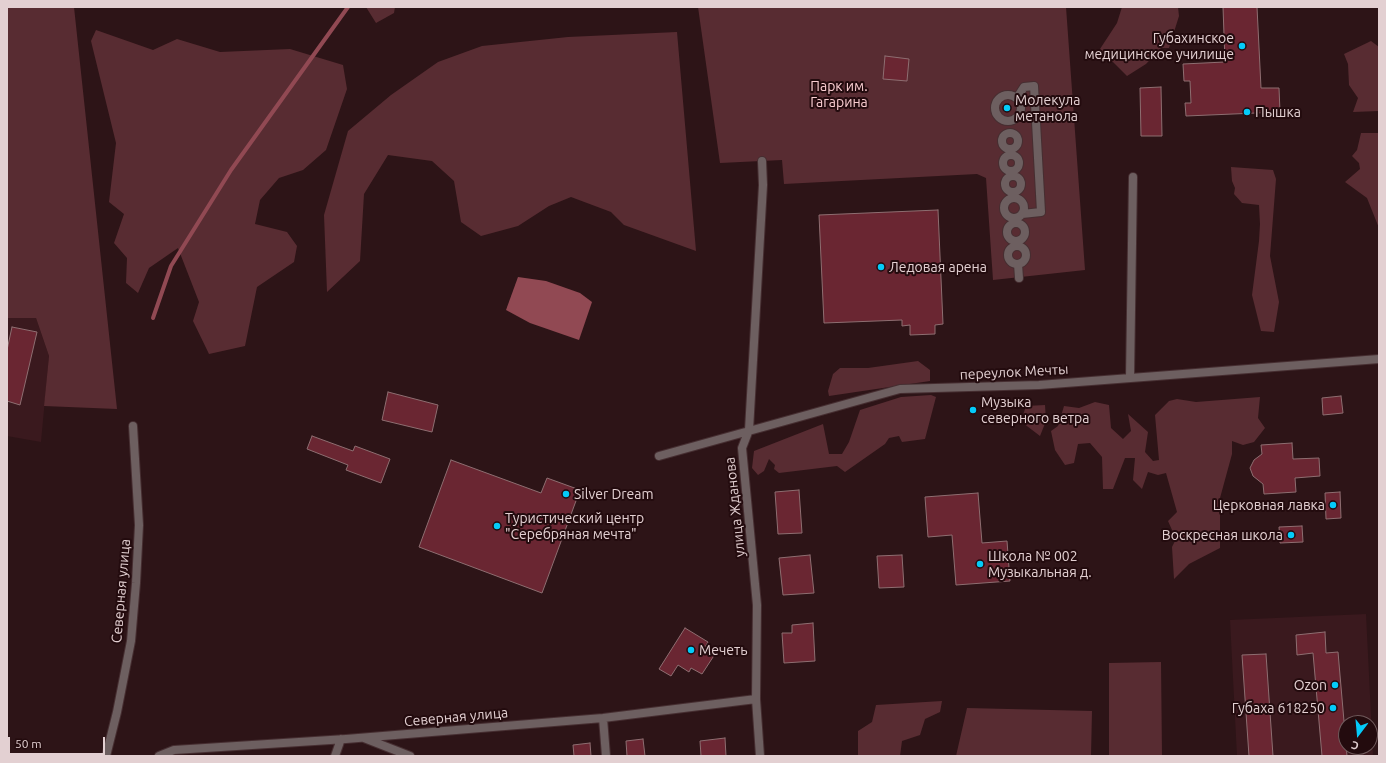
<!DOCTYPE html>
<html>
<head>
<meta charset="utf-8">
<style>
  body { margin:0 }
  #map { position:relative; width:1386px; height:763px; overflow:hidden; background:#2d1417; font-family:Ubuntu,sans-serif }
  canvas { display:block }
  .frame { position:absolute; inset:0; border:8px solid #e3d0d2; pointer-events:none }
  .north { position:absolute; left:1338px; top:715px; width:40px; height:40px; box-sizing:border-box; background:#230b0e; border:1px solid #705a5c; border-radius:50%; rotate:196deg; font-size:11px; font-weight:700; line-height:16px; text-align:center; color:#e3d0d2 }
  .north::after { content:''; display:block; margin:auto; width:14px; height:18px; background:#04cbf9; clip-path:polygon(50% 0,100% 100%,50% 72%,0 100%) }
  .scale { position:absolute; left:8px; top:737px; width:97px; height:18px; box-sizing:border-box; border:2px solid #e3d0d2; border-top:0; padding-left:5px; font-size:12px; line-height:14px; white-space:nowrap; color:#e3d0d2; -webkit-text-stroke:3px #230b0e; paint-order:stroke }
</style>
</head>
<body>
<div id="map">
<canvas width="1386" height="763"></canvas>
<div class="frame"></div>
<div class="north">С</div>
<div class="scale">50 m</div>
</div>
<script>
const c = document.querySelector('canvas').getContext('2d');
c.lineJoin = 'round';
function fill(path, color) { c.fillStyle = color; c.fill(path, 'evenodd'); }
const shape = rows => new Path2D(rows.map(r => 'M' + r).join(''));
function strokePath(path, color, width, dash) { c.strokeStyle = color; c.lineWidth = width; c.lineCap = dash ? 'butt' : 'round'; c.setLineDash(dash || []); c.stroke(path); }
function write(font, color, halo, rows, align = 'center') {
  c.font = font + ' Ubuntu,sans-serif'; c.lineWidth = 4; c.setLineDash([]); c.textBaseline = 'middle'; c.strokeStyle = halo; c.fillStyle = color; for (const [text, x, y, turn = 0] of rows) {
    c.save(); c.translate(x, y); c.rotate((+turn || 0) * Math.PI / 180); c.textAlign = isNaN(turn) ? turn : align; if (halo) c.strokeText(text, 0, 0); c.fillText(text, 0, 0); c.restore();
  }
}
const built = shape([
  [7,318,36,318,49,356,41,442,7,436],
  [1366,614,1373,756,1237,756,1230,620],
  [1346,723,1370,723,1370,747,1346,747]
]);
const green = shape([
  [7,7,74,7,117,409,44,406,49,356,36,318,7,318],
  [366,7,395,7,394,13,376,23],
  [698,7,1066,7,1085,270,993,280,986,178,977,174,784,184,782,160,720,163],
  [1122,7,1178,7,1179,16,1169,48,1161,48,1146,64,1127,76,1100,49,1117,23],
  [96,30,153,50,177,39,220,52,290,49,343,65,347,89,326,150,303,170,279,178,260,200,255,224,287,232,297,246,294,262,257,287,245,346,209,354,193,321,199,302,178,248,149,268,138,293,126,283,127,258,114,243,124,214,109,202,116,143,91,41],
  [677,32,696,251,624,225,611,212,571,197,549,206,518,226,481,236,461,222,454,181,432,161,388,155,364,194,360,261,327,292,324,215,348,131,391,95,438,62,482,46,568,37],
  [1371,41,1379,47,1379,111,1353,112,1358,98,1349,85,1348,64,1344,54],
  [1361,133,1379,133,1379,228,1367,198,1345,182,1360,169,1359,163,1352,156,1357,150],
  [1231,167,1273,170,1276,179,1270,256,1279,302,1274,332,1261,331,1252,295,1259,241,1260,224,1259,205,1242,203,1234,194,1235,188,1232,181],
  [918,361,930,370,930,381,829,396,828,391,833,374,840,368,868,368],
  [931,395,936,397,925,439,902,442,899,436,889,438,885,444,845,472,837,466,779,473,774,469,775,465,769,459,764,471,758,475,752,468,754,451,823,424,829,454,842,454,849,442,860,410,901,397],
  [1260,397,1258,418,1265,428,1254,442,1243,445,1232,441,1232,454,1220,498,1220,548,1189,564,1174,579,1172,547,1176,539,1168,521,1177,512,1166,473,1158,475,1148,472,1142,489,1133,480,1135,458,1125,458,1113,489,1103,489,1102,457,1090,443,1078,444,1074,463,1065,465,1055,450,1051,431,1058,426,1064,406,1079,408,1095,402,1109,405,1111,428,1123,439,1131,431,1128,414,1148,432,1145,452,1153,461,1159,460,1155,415,1169,401,1177,399,1196,402],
  [1045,405,1046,421,1040,436,1023,423,1022,418,1026,406],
  [1161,662,1162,756,1109,756,1109,663],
  [942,701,940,712,925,719,920,735,902,741,900,756,858,756,858,731,872,722,876,705],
  [967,708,1092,711,1091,756,956,756]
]);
const water = shape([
  [518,277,546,281,580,293,592,302,579,340,530,323,506,310]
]);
const stream = shape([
  [153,318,171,266,231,170,348,7]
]);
const building = shape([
  [1223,7,1257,7,1261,88,1279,88,1280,112,1186,116,1185,103,1191,103,1190,81,1184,81,1183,64,1225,62,1223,7],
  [885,56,909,59,907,81,883,79,885,56],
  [1161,87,1162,136,1141,136,1140,88,1161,87],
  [938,210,943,324,935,325,935,334,910,335,910,325,902,326,902,320,824,323,819,215,938,210],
  [12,327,37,332,20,405,7,401,7,350,12,327],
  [388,392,438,405,432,432,382,420,388,392],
  [1341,396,1343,413,1323,415,1322,398,1341,396],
  [312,436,353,451,355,446,390,459,381,483,346,470,348,465,307,449,312,436],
  [1292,443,1293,459,1319,458,1320,476,1295,478,1296,492,1264,494,1263,484,1253,476,1250,468,1254,460,1262,454,1261,445,1292,443],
  [451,460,541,493,547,478,580,490,542,593,419,547,451,460],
  [799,490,802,533,778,534,775,492,799,490],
  [1340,492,1341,518,1326,519,1325,493,1340,492],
  [978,493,982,543,1007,541,1010,581,956,585,952,535,928,537,925,497,978,493],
  [1302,526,1303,542,1280,543,1279,527,1302,526],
  [810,555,814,593,783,595,779,558,810,555],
  [902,555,904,587,879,588,877,556,902,555],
  [813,623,815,661,784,663,782,633,792,633,792,625,813,623],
  [685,628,708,642,705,647,715,654,702,674,691,668,689,672,678,665,671,676,659,669,685,628],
  [1325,632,1326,653,1338,652,1347,756,1322,756,1313,653,1297,655,1296,635,1325,632],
  [1266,654,1273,756,1249,756,1242,655,1266,654],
  [725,738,726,756,701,756,700,741,725,738],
  [643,739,645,756,627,756,626,741,643,739],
  [590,743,591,756,574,756,573,745,590,743]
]);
const street = shape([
  '995 108a13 13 0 1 1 26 0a13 13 0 1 1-26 0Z',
  [1017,98,1024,87,1034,86,1041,212,1022,214],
  '1002 141a8 8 0 1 1 16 0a8 8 0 1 1-16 0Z',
  '1003 163a8 8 0 1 1 16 0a8 8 0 1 1-16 0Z',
  '1005 184a8 8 0 1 1 16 0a8 8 0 1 1-16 0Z',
  '1004 208a10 10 0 1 1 20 0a10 10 0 1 1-20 0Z',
  '1007 232a9 9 0 1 1 18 0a9 9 0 1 1-18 0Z',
  '1008 255a9 9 0 1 1 18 0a9 9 0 1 1-18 0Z',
  [1018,264,1019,278],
  [1130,378,1133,177],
  [659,456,900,389,1039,385,1379,359],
  [603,718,606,756],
  [364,738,410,756],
  [106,756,117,712,131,641,136,583,139,525,133,426],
  [159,756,174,750,346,739,603,718,756,699],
  [335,756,341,739],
  [760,756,756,699,757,605,742,448,749,430,763,185,762,161]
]);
const markers = [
  [1242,46,4,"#04cbf9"],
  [1007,108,4,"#04cbf9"],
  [1247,112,4,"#04cbf9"],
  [881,267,4,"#04cbf9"],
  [973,410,4,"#04cbf9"],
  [566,494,4,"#04cbf9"],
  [1333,505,4,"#04cbf9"],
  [497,526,4,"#04cbf9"],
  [1291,535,4,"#04cbf9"],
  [980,564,4,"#04cbf9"],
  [691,650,4,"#04cbf9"],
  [1335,685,4,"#04cbf9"],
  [1333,708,4,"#04cbf9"]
];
const poiNames = [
  ["Губахинское",1234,38,"right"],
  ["медицинское училище",1234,54,"right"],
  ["Молекула",1015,100],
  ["метанола",1015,116],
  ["Пышка",1255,112],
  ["Ледовая арена",889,267],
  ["Музыка",981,402],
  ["северного ветра",981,418],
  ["Silver Dream",574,494],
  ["Церковная лавка",1325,505,"right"],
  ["Туристический центр",505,518],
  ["\"Серебряная мечта\"",505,534],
  ["Воскресная школа",1283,535,"right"],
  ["Школа № 002",988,556],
  ["Музыкальная д.",988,572],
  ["Мечеть",699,650],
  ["Ozon",1327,685,"right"],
  ["Губаха 618250",1325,708,"right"]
];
const parkNames = [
  ["Парк им.",839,86],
  ["Гагарина",839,102]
];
const streetNames = [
  ["переулок Мечты",1014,372,-3],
  ["улица Жданова",735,507,-96],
  ["Северная улица",121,591,-85],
  ["Северная улица",456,717,-5]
];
fill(built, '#3a191e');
fill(green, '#582c32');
fill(water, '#914953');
strokePath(stream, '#914953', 4);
fill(building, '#6a2632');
strokePath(building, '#8e6e71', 1);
strokePath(street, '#462e31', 10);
strokePath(street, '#6d5f60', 8);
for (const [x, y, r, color] of markers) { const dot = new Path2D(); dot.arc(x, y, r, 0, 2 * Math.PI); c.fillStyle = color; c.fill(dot); strokePath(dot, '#230b0e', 1.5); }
write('14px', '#e3d0d2', '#230b0e', poiNames, 'left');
write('14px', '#facdd1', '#230b0e', parkNames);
write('14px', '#e3d0d2', '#230b0e', streetNames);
</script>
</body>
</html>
